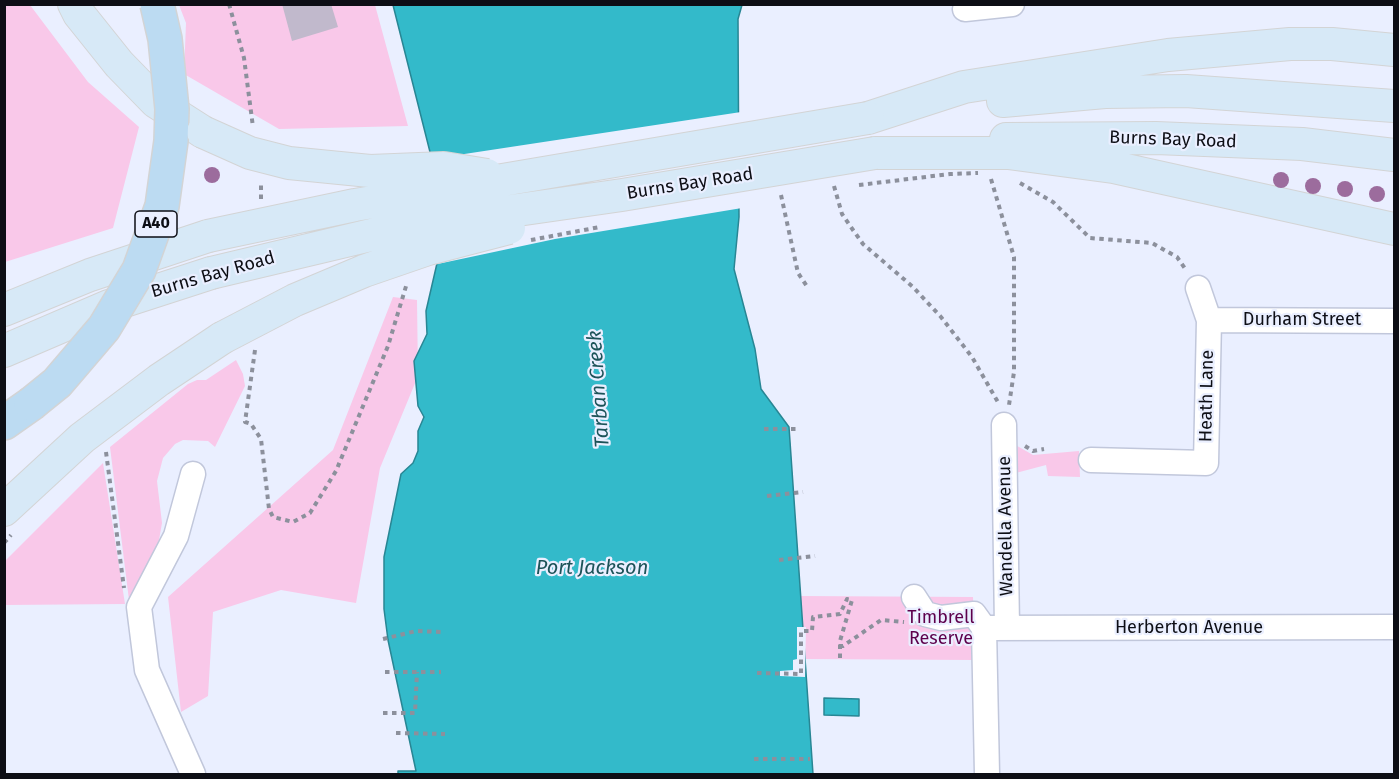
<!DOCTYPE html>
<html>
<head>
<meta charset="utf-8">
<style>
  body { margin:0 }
  #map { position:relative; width:1399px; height:779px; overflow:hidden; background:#eaefff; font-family:"Fira Sans",sans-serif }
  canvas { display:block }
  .frame { position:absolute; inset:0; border:6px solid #0d0e15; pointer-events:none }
</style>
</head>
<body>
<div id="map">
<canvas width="1399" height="779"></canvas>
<div class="frame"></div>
</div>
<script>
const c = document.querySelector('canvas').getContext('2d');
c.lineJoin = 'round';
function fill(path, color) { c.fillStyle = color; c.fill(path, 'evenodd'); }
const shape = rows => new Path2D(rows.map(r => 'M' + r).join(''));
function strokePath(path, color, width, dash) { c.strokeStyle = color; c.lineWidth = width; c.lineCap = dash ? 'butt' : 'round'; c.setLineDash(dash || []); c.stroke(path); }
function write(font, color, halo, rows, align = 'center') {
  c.font = font + ' "Fira Sans",sans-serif'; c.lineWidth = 4.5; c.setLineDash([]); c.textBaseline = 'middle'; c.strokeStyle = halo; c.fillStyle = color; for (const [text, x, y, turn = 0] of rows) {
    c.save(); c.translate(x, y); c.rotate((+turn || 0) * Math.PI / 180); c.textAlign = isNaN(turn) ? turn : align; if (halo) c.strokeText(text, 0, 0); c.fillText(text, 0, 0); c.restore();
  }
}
const green = shape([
  [5,4,30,5,88,82,139,127,113,228,5,262],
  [179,5,375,5,408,126,279,129,184,74,186,23],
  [393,297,417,300,418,376,380,468,356,603,281,590,213,612,208,696,181,712,168,597,333,450],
  [236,360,243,374,245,386,215,447,208,441,183,440,175,444,163,458,157,481,162,523,159,540,149,567,132,599,129,600,110,447,188,384,197,380,206,380],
  [1012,443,1033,455,1079,451,1080,477,1048,476,1046,465,1012,474],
  [103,463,125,604,5,605,5,561],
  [800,596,973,597,975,660,803,659]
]);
const water = shape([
  [393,5,742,5,738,19,739,217,734,269,755,349,761,389,789,427,813,774,398,774,398,771,416,771,388,640,384,609,384,557,401,474,413,463,418,451,418,431,424,417,418,406,414,361,427,334,426,311,438,259,435,192,430,152,393,5],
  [824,698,859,699,859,716,824,715,824,698]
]);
const pier = shape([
  [741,112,742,208,555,239,433,265,438,158],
  [797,627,806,627,805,677,780,676,780,671,793,670,793,660,797,659]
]);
const building = shape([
  [282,4,331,4,338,27,292,41]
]);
const path = shape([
  [229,4,244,58,253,127],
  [991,179,1014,257,1014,372,1009,405],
  [1020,183,1053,202,1090,238,1152,243,1177,257,1186,270],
  [834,186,842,214,853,230,863,244,913,287,941,317,972,357,999,404],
  [781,195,798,273,808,288],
  [261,199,261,182],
  [255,350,245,422,251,424,261,439,269,509,273,517,293,522,310,513,336,471,388,346,407,283],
  [764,429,796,429],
  [1025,446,1033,451,1044,449],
  [106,452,124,588],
  [767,496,803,492],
  [4,543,11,535],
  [779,560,815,556],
  [383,639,416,631,441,632],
  [839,646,843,646,881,620,904,622],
  [385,672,441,672],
  [757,673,801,674,801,631,812,631,813,617,840,614,847,599,852,600,840,641,840,660],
  [383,713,415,713,417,672],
  [396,733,445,734],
  [754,759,810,759]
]);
const minor = shape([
  [965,9,1012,4],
  [1209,320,1394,321],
  [1004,425,1007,628],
  [1091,460,1206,463,1209,320,1198,288],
  [193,474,176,536,139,607,147,670,193,774],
  [914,597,925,614,941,618,974,614,984,628],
  [984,628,1394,627],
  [984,628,987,774]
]);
const major = shape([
  [74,4,79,14,119,64,156,102,203,132],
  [1003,101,1105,92,1186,91,1394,106],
  [868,118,964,87,1168,55,1290,44,1332,44,1394,50],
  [1006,139,1156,138,1302,144,1394,155],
  [875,153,1008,153,1113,167,1394,229],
  [4,310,90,275,208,236],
  [4,351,109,306,211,273],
  [4,510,82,438,159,380,222,338]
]);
const highway = shape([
  [4,423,31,404]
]);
const pathBridge = shape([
  [859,185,950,174,978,173],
  [531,240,600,227]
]);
const majorBridge = shape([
  [203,132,250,153,289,163,370,171,444,168,487,175],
  [208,236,355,205,868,118],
  [211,273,413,225,622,195,875,153],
  [222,338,295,300,364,271,428,249,509,228]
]);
const highwayBridge = shape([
  [31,404,57,383,104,328,139,270,162,206,171,141,172,109,165,39,157,4]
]);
const trees = [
  [212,175],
  [1281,180],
  [1313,186],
  [1345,189],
  [1377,194]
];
const shields = [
  [156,224,42]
];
const shieldNames = [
  ["A40",156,224]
];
const streetNames = [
  ["Burns Bay Road",1173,140,2],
  ["Burns Bay Road",690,184,-9],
  ["Burns Bay Road",213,275,-16],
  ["Durham Street",1302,320],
  ["Heath Lane",1207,396,-89],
  ["Wandella Avenue",1006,526,-91],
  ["Herberton Avenue",1189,628]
];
const parkNames = [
  ["Timbrell",941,618],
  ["Reserve",941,639]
];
const waterNames = [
  ["Tarban Creek",599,389,-94],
  ["Port Jackson",592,568]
];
fill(green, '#f9c8e9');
fill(water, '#33baca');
strokePath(water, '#288694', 1.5);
fill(pier, '#eaefff');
fill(building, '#c1b9cc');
strokePath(minor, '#c1c7db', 27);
strokePath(major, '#d3d4d5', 34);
strokePath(highway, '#d3d4d5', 36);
strokePath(path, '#8c909c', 4, [4.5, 4.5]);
strokePath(minor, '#fff', 24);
strokePath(major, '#d7e9f7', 32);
strokePath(highway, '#bcdbf2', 33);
strokePath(majorBridge, '#d3d4d5', 34, []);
strokePath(highwayBridge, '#d3d4d5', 36, []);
strokePath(pathBridge, '#8c909c', 4, [4.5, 4.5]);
strokePath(majorBridge, '#d7e9f7', 32);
strokePath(highwayBridge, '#bcdbf2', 33);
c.fillStyle = '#9c6c9d';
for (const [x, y] of trees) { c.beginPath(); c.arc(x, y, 8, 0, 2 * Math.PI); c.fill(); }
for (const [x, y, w] of shields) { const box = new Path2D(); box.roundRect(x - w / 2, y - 13, w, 26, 4.5); c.fillStyle = '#eaefff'; c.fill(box); strokePath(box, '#0d0e15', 1.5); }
write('bold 16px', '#0d0e15', null, shieldNames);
write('18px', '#0d0e15', '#eaefff', streetNames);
write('18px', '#5d004c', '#eaefff', parkNames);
write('italic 20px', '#1c5359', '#eaefff', waterNames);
</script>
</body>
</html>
